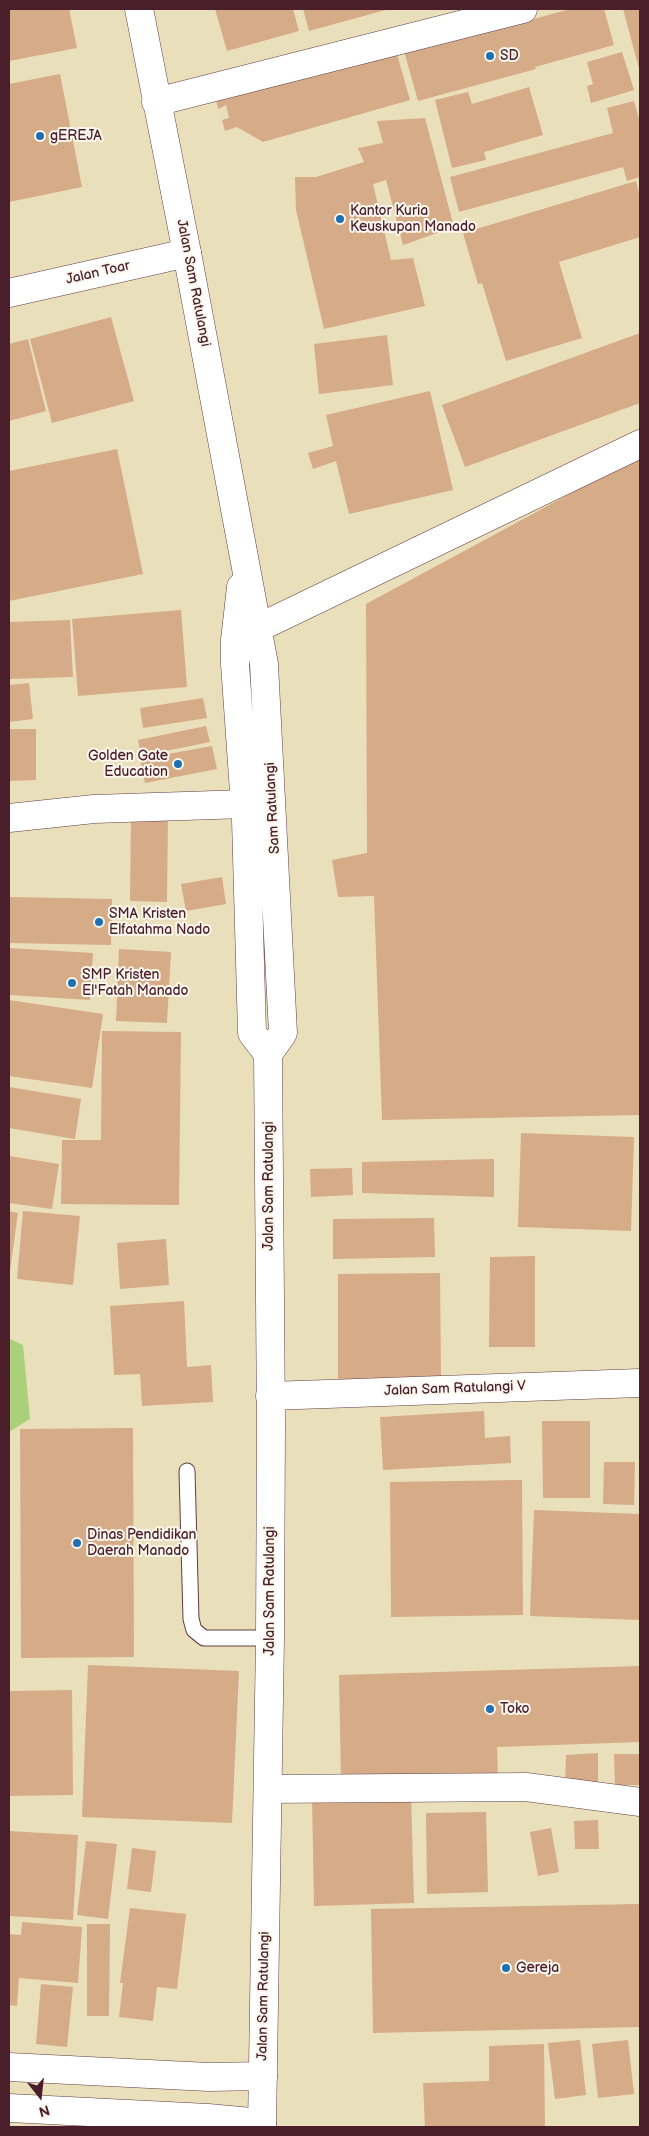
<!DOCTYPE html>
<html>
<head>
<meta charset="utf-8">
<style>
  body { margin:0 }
  #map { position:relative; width:649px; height:2136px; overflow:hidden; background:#eadfbb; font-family:"Balsamiq Sans",sans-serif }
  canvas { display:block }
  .frame { position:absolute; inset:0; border:10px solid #4a1f2b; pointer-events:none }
  .north { position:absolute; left:15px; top:2071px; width:50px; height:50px; -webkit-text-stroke:4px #fbf7ec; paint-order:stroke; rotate:164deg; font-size:14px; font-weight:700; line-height:20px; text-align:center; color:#4a1f2b }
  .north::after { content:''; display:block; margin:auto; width:18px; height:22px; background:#4a1f2b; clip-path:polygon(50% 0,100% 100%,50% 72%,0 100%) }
</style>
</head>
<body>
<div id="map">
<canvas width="649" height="2136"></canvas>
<div class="frame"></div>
<div class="north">N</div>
</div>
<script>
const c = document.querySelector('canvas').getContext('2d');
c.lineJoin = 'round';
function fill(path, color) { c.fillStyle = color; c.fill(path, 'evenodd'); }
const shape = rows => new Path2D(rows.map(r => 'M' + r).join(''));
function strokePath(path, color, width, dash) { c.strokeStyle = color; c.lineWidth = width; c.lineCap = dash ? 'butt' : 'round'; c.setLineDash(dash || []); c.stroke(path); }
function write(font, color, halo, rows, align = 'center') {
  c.font = font + ' "Balsamiq Sans",sans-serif'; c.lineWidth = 4; c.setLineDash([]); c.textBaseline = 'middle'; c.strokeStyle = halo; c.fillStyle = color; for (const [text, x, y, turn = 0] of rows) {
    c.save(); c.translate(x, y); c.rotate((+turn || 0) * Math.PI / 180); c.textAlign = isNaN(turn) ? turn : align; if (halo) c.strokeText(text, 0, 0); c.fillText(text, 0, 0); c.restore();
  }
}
const green = shape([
  [10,1339,23,1345,30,1419,9,1432,9,1340]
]);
const building = shape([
  [9,9,69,9,77,48,9,61],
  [215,9,293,9,299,31,227,51],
  [303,9,389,9,309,31],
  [570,9,604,9,614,45,535,67,536,69,418,101,402,44,523,22],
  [623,9,640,9,640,72],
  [395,47,410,100,263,142,237,127,225,131,222,120,229,118,226,105,218,109,216,99],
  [622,52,634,90,591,103,587,86,593,84,587,62],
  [60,74,82,187,9,202,9,84],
  [529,87,543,135,484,152,486,160,452,168,435,100,468,92,472,104],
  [634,101,640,122,640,177,627,181,623,167,459,212,450,177,613,133,607,108],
  [425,118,454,227,403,245,386,180,373,184,391,260,413,258,425,306,324,329,296,210,295,177,316,177,364,162,358,148,383,143,377,121],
  [636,181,640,197,640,237,559,262,582,338,506,361,482,283,478,284,463,233],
  [111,317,134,401,52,423,30,339],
  [640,333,640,403,465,467,442,405],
  [387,335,393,385,319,394,314,344],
  [28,339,46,411,9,421,9,344],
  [430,391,453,490,349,514,336,461,313,469,308,453,333,446,326,415],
  [117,449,143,574,9,601,9,471],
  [640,456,640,1115,382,1120,374,896,338,897,332,860,367,853,366,604],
  [181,610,187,687,78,696,72,619],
  [70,620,73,677,9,679,9,622],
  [29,683,33,719,9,722,9,685],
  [203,698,207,718,143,728,140,708],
  [206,726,210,742,141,756,138,740],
  [9,729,36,729,36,780,9,781],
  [212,746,217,769,145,783,140,759],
  [131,812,168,813,167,902,130,901],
  [222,877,226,904,186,911,181,884],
  [9,897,112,899,111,945,9,943],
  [9,948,93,953,90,1000,9,995],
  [119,949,171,952,167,1023,116,1021],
  [9,1000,103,1014,92,1088,9,1076],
  [102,1031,181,1032,179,1205,61,1204,62,1140,101,1140],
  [9,1087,81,1099,75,1139,9,1128],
  [521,1133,634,1137,631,1231,518,1227],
  [9,1156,59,1164,52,1209,9,1203],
  [494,1159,494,1197,362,1193,362,1162],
  [352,1168,353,1195,311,1197,310,1169],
  [9,1211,18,1213,10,1271,9,1271],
  [23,1211,80,1216,73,1285,17,1279],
  [434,1218,435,1257,333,1259,333,1219],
  [166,1239,169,1285,120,1289,117,1243],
  [535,1256,535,1347,489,1347,490,1257],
  [440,1273,441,1379,338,1380,338,1274],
  [184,1301,187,1367,211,1365,213,1402,142,1406,140,1374,114,1375,110,1306],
  [484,1411,485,1438,510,1436,511,1463,383,1470,380,1417],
  [542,1421,590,1421,590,1498,543,1498],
  [133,1428,134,1657,21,1658,20,1429],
  [604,1462,635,1462,634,1505,603,1504],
  [522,1480,523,1615,391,1617,390,1482],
  [534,1510,640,1514,640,1620,530,1616],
  [88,1665,239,1671,232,1823,82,1817],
  [640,1666,640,1742,497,1747,498,1777,341,1781,339,1675],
  [72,1690,73,1795,9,1796,9,1691],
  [598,1753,598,1784,565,1785,566,1755],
  [614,1754,640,1754,640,1785,615,1785],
  [411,1795,414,1903,314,1906,312,1797],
  [486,1812,488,1892,427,1894,426,1813],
  [598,1820,599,1849,575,1849,574,1821],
  [551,1828,559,1872,538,1876,530,1832],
  [9,1831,78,1835,73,1920,9,1916],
  [86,1841,117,1844,108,1919,77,1915],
  [132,1848,156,1851,151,1892,127,1889],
  [640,1904,640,2027,373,2033,371,1909],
  [130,1908,186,1914,177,1989,157,1987,153,2021,119,2017,123,1983,120,1983],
  [22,1922,82,1927,78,1983,19,1978,17,2006,9,2005,9,1934,21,1935],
  [87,1924,110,1924,109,2016,87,2016],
  [41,1984,73,1987,67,2047,36,2044],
  [580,2040,586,2095,555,2099,548,2043],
  [628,2040,634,2094,598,2098,592,2044],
  [544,2044,545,2127,425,2127,423,2083,489,2081,489,2046]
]);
const service = shape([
  [187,1471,191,1619,194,1630,204,1638,270,1638]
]);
const minor = shape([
  [156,102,523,9],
  [258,628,640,444],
  [9,818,94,809,245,804],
  [270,1396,640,1383],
  [268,1789,526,1787,640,1802]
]);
const tertiary = shape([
  [9,293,187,253],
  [9,2067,209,2077,263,2076],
  [9,2108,208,2118,262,2123]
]);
const primary = shape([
  [139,9,187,253,264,664,283,1033,268,1054],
  [241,587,235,640,235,664,246,820,252,1033,268,1054],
  [262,2127,270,1638,271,1424,268,1054]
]);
const markers = [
  [490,56,5,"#1f6fb2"],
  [40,136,5,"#1f6fb2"],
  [340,219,5,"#1f6fb2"],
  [178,764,5,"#1f6fb2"],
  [99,922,5,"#1f6fb2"],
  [72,983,5,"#1f6fb2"],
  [77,1543,5,"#1f6fb2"],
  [490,1709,5,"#1f6fb2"],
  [506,1968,5,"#1f6fb2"]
];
const poiNames = [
  ["SD",500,56],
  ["gEREJA",50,136],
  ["Kantor Kuria",350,211],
  ["Keuskupan Manado",350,227],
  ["Golden Gate",168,756,"right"],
  ["Education",168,772,"right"],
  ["SMA Kristen",109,914],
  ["Elfatahma Nado",109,930],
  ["SMP Kristen",82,975],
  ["El'Fatah Manado",82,991],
  ["Dinas Pendidikan",87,1535],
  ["Daerah Manado",87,1551],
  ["Toko",500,1709],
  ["Gereja",516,1968]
];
const streetNames = [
  ["Jalan Toar",98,273,-13],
  ["Jalan Sam Ratulangi",193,283,79],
  ["Sam Ratulangi",273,808,-93],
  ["Jalan Sam Ratulangi",269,1186,-90],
  ["Jalan Sam Ratulangi V",455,1389,-2],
  ["Jalan Sam Ratulangi",270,1591,-90],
  ["Jalan Sam Ratulangi",264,1996,-89]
];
fill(green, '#aad07a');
fill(building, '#d6ab88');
strokePath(service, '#623c41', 17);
strokePath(minor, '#623c41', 29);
strokePath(tertiary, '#623c41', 29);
strokePath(primary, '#623c41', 29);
strokePath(service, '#fff', 15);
strokePath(minor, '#fff', 28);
strokePath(tertiary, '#fff', 28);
strokePath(primary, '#fff', 28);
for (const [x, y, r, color] of markers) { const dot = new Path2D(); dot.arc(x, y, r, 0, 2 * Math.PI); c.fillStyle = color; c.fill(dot); strokePath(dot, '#fbf7ec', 2); }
write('14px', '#4a1f2b', '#fbf7ec', poiNames, 'left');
write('14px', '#4a1f2b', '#fbf7ec', streetNames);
</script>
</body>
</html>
